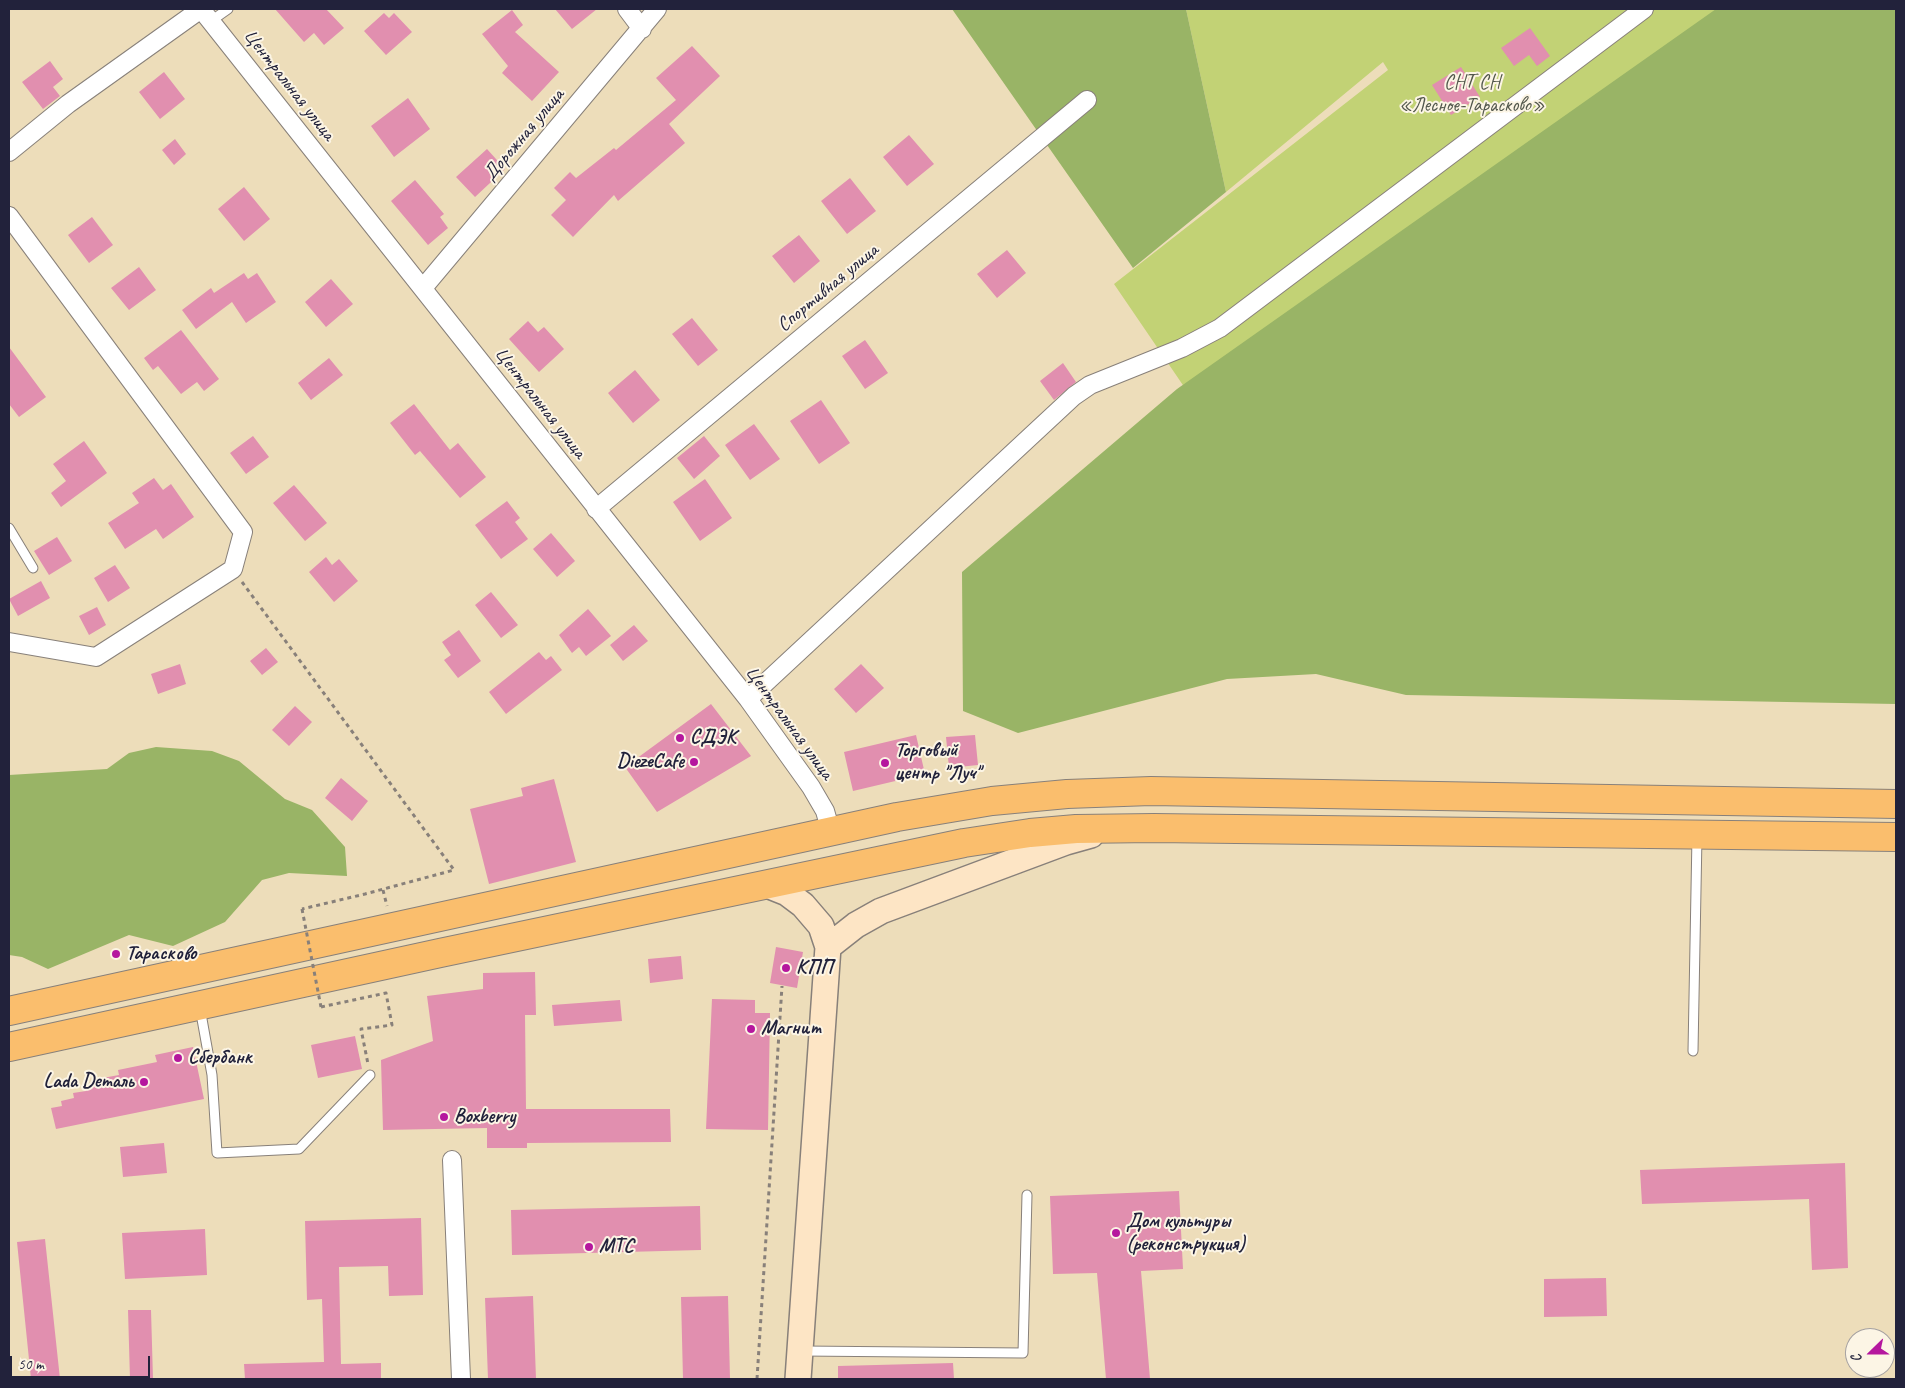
<!DOCTYPE html>
<html>
<head>
<meta charset="utf-8">
<style>
  body { margin:0 }
  #map { position:relative; width:1905px; height:1388px; overflow:hidden; background:#edddba; font-family:Caveat,sans-serif }
  canvas { display:block }
  .frame { position:absolute; inset:0; border:10px solid #22223b; pointer-events:none }
  .north { position:absolute; left:1845px; top:1328px; width:50px; height:50px; box-sizing:border-box; background:#fcf5e5; border:1px solid #a5a1a1; border-radius:50%; rotate:248deg; font-size:14px; font-weight:700; line-height:20px; text-align:center; color:#22223b }
  .north::after { content:''; display:block; margin:auto; width:18px; height:22px; background:#b5179e; clip-path:polygon(50% 0,100% 100%,50% 72%,0 100%) }
  .scale { position:absolute; left:10px; top:1356px; width:140px; height:22px; box-sizing:border-box; border:2px solid #22223b; border-top:0; padding-left:6px; font-size:15px; line-height:18px; white-space:nowrap; color:#22223b; -webkit-text-stroke:4px #fcf5e5; paint-order:stroke }
</style>
</head>
<body>
<div id="map">
<canvas width="1905" height="1388"></canvas>
<div class="frame"></div>
<div class="north">С</div>
<div class="scale">50 m</div>
</div>
<script>
const c = document.querySelector('canvas').getContext('2d');
c.lineJoin = 'round';
function fill(path, color) { c.fillStyle = color; c.fill(path, 'evenodd'); }
const shape = rows => new Path2D(rows.map(r => 'M' + r).join(''));
function strokePath(path, color, width, dash) { c.strokeStyle = color; c.lineWidth = width; c.lineCap = dash ? 'butt' : 'round'; c.setLineDash(dash || []); c.stroke(path); }
function write(font, color, halo, rows, align = 'center') {
  c.font = font + ' Caveat,sans-serif'; c.lineWidth = 4; c.setLineDash([]); c.textBaseline = 'middle'; c.strokeStyle = halo; c.fillStyle = color; for (const [text, x, y, turn = 0] of rows) {
    c.save(); c.translate(x, y); c.rotate((+turn || 0) * Math.PI / 180); c.textAlign = isNaN(turn) ? turn : align; if (halo) c.strokeText(text, 0, 0); c.fillText(text, 0, 0); c.restore();
  }
}
const green = shape([
  [1186,9,1744,9,1189,394,1114,284,1388,70,1383,62,1226,192]
]);
const forest = shape([
  [952,9,1186,9,1226,192,1133,268],
  [1716,9,1896,9,1896,704,1406,695,1316,674,1227,679,1018,733,963,711,962,572,1177,389],
  [156,747,212,751,239,761,285,799,312,810,345,847,347,876,289,873,262,880,225,922,173,946,129,935,48,969,22,957,9,955,9,775,107,769,129,753]
]);
const building = shape([
  [275,9,326,9,344,28,324,45,314,33,304,42],
  [555,9,597,9,572,29],
  [512,10,523,25,515,32,559,72,532,101,502,73,508,66,482,34],
  [384,13,389,18,394,13,412,32,386,55,364,31],
  [1530,28,1550,56,1537,66,1529,55,1514,66,1501,48],
  [692,46,720,76,669,124,685,143,618,201,614,195,573,237,551,215,566,200,554,188,570,172,576,178,614,148,616,150,676,100,656,78],
  [50,61,63,79,53,87,60,96,43,109,22,82],
  [1461,67,1480,97,1451,115,1432,85],
  [164,72,185,99,160,119,139,92],
  [408,98,430,129,394,157,371,126],
  [909,135,934,164,907,186,883,157],
  [175,139,186,154,174,165,162,150],
  [487,149,505,169,475,197,456,177],
  [850,178,876,211,847,234,821,201],
  [415,180,444,214,440,217,448,228,428,245,391,201],
  [244,187,270,219,244,241,218,209],
  [92,217,113,245,89,263,68,235],
  [799,235,820,261,794,283,772,256],
  [1007,250,1026,273,997,298,977,274],
  [139,267,156,290,129,310,111,288],
  [244,273,248,279,257,273,276,302,246,323,232,302,196,329,182,310,211,288,214,293],
  [331,279,353,304,326,327,305,302],
  [692,318,718,350,698,366,672,334],
  [528,321,538,332,544,327,564,349,539,372,509,339],
  [181,330,219,379,204,391,197,382,181,394,158,366,153,370,144,358],
  [865,340,888,373,865,389,842,356],
  [9,347,46,397,19,417,9,404],
  [329,358,343,375,311,400,298,383],
  [1063,363,1076,382,1054,400,1040,381],
  [635,370,660,400,633,423,608,393],
  [821,400,850,443,819,464,790,421],
  [414,404,450,450,458,443,486,477,460,498,420,451,415,455,390,423],
  [754,424,780,459,750,480,725,445],
  [253,436,269,457,246,474,230,453],
  [704,436,720,456,694,479,677,458],
  [84,441,107,473,61,507,51,493,66,481,53,464],
  [154,478,163,490,171,484,194,517,163,539,156,529,125,549,108,523,139,503,132,493],
  [705,479,732,518,700,541,673,502],
  [294,485,327,523,305,541,273,503],
  [507,501,520,518,515,522,528,539,501,559,475,525],
  [551,533,575,561,557,577,533,549],
  [57,537,72,561,49,575,34,551],
  [326,557,332,565,339,559,358,581,334,602,309,572],
  [115,565,130,588,108,602,94,578],
  [41,581,50,598,18,616,9,599],
  [491,592,518,625,501,638,475,605],
  [97,607,106,625,89,635,79,616],
  [588,609,611,636,586,656,579,647,572,653,559,635],
  [634,625,648,641,623,661,610,645],
  [459,630,481,661,458,678,444,660,451,655,442,642],
  [266,648,278,662,262,675,250,661],
  [539,652,546,660,551,656,562,670,506,714,489,692],
  [180,664,186,684,158,694,151,674],
  [861,664,884,688,856,713,834,689],
  [711,704,751,756,657,812,625,767],
  [295,706,312,722,289,746,272,730],
  [916,735,925,774,853,791,844,752],
  [975,735,978,765,949,768,946,737],
  [341,778,368,801,352,821,325,798],
  [554,779,576,862,489,884,470,809,523,796,521,788],
  [776,947,803,952,797,988,770,983],
  [681,956,683,979,650,983,648,959],
  [535,972,536,1015,525,1015,526,1109,670,1109,671,1142,527,1143,527,1148,487,1148,487,1128,383,1130,381,1060,433,1041,427,996,483,989,483,973],
  [712,999,755,1000,755,1013,770,1013,768,1130,706,1129],
  [620,1000,622,1021,554,1026,552,1005],
  [355,1036,362,1069,318,1078,311,1045],
  [193,1047,204,1099,56,1129,51,1108,62,1106,61,1101,74,1098,73,1093,86,1091,85,1087,98,1084,97,1079,119,1075,118,1070,157,1062,155,1055],
  [164,1143,167,1173,123,1177,120,1147],
  [1845,1163,1848,1268,1812,1270,1809,1199,1642,1204,1640,1170],
  [1179,1191,1183,1269,1141,1271,1150,1379,1106,1379,1097,1273,1053,1274,1050,1196],
  [700,1206,701,1250,512,1255,511,1210],
  [421,1218,423,1295,389,1296,388,1266,339,1267,341,1364,381,1363,381,1379,245,1379,244,1364,324,1362,322,1299,307,1300,305,1221],
  [205,1229,207,1275,125,1279,122,1233],
  [45,1239,60,1379,31,1379,17,1242],
  [1606,1278,1607,1316,1544,1317,1544,1279],
  [533,1296,536,1379,488,1379,485,1298],
  [728,1296,730,1379,683,1379,681,1297],
  [128,1310,151,1310,153,1379,130,1379],
  [953,1363,954,1379,838,1379,838,1366]
]);
const path = shape([
  [242,582,454,870,365,894,302,909],
  [383,890,387,906],
  [321,1007,386,993,392,1025,361,1029,368,1064],
  [757,1379,782,986]
]);
const lane = shape([
  [211,21,228,9],
  [9,528,33,568],
  [200,1008,212,1075,217,1153,299,1149,370,1075],
  [1693,1051,1697,836],
  [802,1351,1023,1353,1027,1195]
]);
const street = shape([
  [201,9,748,699,811,787,825,811,831,832],
  [627,9,642,29],
  [9,152,68,104,201,9],
  [9,216,243,532,233,569,96,657,9,642],
  [423,288,657,9],
  [596,509,1087,100],
  [748,699,1074,396,1090,385,1182,348,1220,328,1644,9],
  [452,1160,461,1379]
]);
const secondary = shape([
  [767,885,787,893,803,905,821,926,828,947,798,1379],
  [828,947,856,925,881,911,1066,842,1091,835]
]);
const highway = shape([
  [9,1011,897,817,992,801,1067,794,1151,791,1896,804],
  [9,1047,440,953,964,843,1030,833,1076,829,1154,828,1896,837]
]);
const pathBridge = shape([
  [302,909,321,1007]
]);
const markers = [
  [680,738,5,"#b5179e"],
  [694,762,5,"#b5179e"],
  [885,763,5,"#b5179e"],
  [116,954,5,"#b5179e"],
  [786,968,5,"#b5179e"],
  [751,1029,5,"#b5179e"],
  [178,1058,5,"#b5179e"],
  [144,1082,5,"#b5179e"],
  [444,1117,5,"#b5179e"],
  [1116,1233,5,"#b5179e"],
  [589,1247,5,"#b5179e"]
];
const parkNames = [
  ["СНТ СН",1472,83],
  ["«Лесное-Тарасково»",1472,106]
];
const streetNames = [
  ["Центральная улица",289,85,52],
  ["Дорожная улица",524,135,-50],
  ["Спортивная улица",828,288,-40],
  ["Центральная улица",540,403,52],
  ["Центральная улица",789,723,54]
];
const poiNames = [
  ["СДЭК",690,738],
  ["Торговый",895,751],
  ["центр \"Луч\"",895,774],
  ["DiezeCafe",684,762,"right"],
  ["Тарасково",126,954],
  ["КПП",796,968],
  ["Магнит",761,1029],
  ["Сбербанк",188,1058],
  ["Lada Dеталь",134,1082,"right"],
  ["Boxberry",454,1117],
  ["Дом культуры",1126,1222],
  ["(реконструкция)",1126,1245],
  ["МТС",599,1247]
];
fill(green, '#c2d275');
fill(forest, '#99b466');
fill(building, '#e18faf');
strokePath(lane, '#88807a', 11);
strokePath(street, '#88807a', 20);
strokePath(secondary, '#88807a', 28);
strokePath(highway, '#88807a', 30);
strokePath(path, '#88807a', 3, [4, 4]);
strokePath(lane, '#fff', 9);
strokePath(street, '#fff', 18);
strokePath(secondary, '#fde5c5', 25);
strokePath(highway, '#fabe6d', 28);
strokePath(pathBridge, '#88807a', 3, [4, 4]);
for (const [x, y, r, color] of markers) { const dot = new Path2D(); dot.arc(x, y, r, 0, 2 * Math.PI); c.fillStyle = color; c.fill(dot); strokePath(dot, '#fcf5e5', 2); }
write('20px', '#52574c', '#fcf5e5', parkNames);
write('20px', '#22223b', '#fcf5e5', streetNames);
write('bold 20px', '#22223b', '#fcf5e5', poiNames, 'left');
</script>
</body>
</html>
